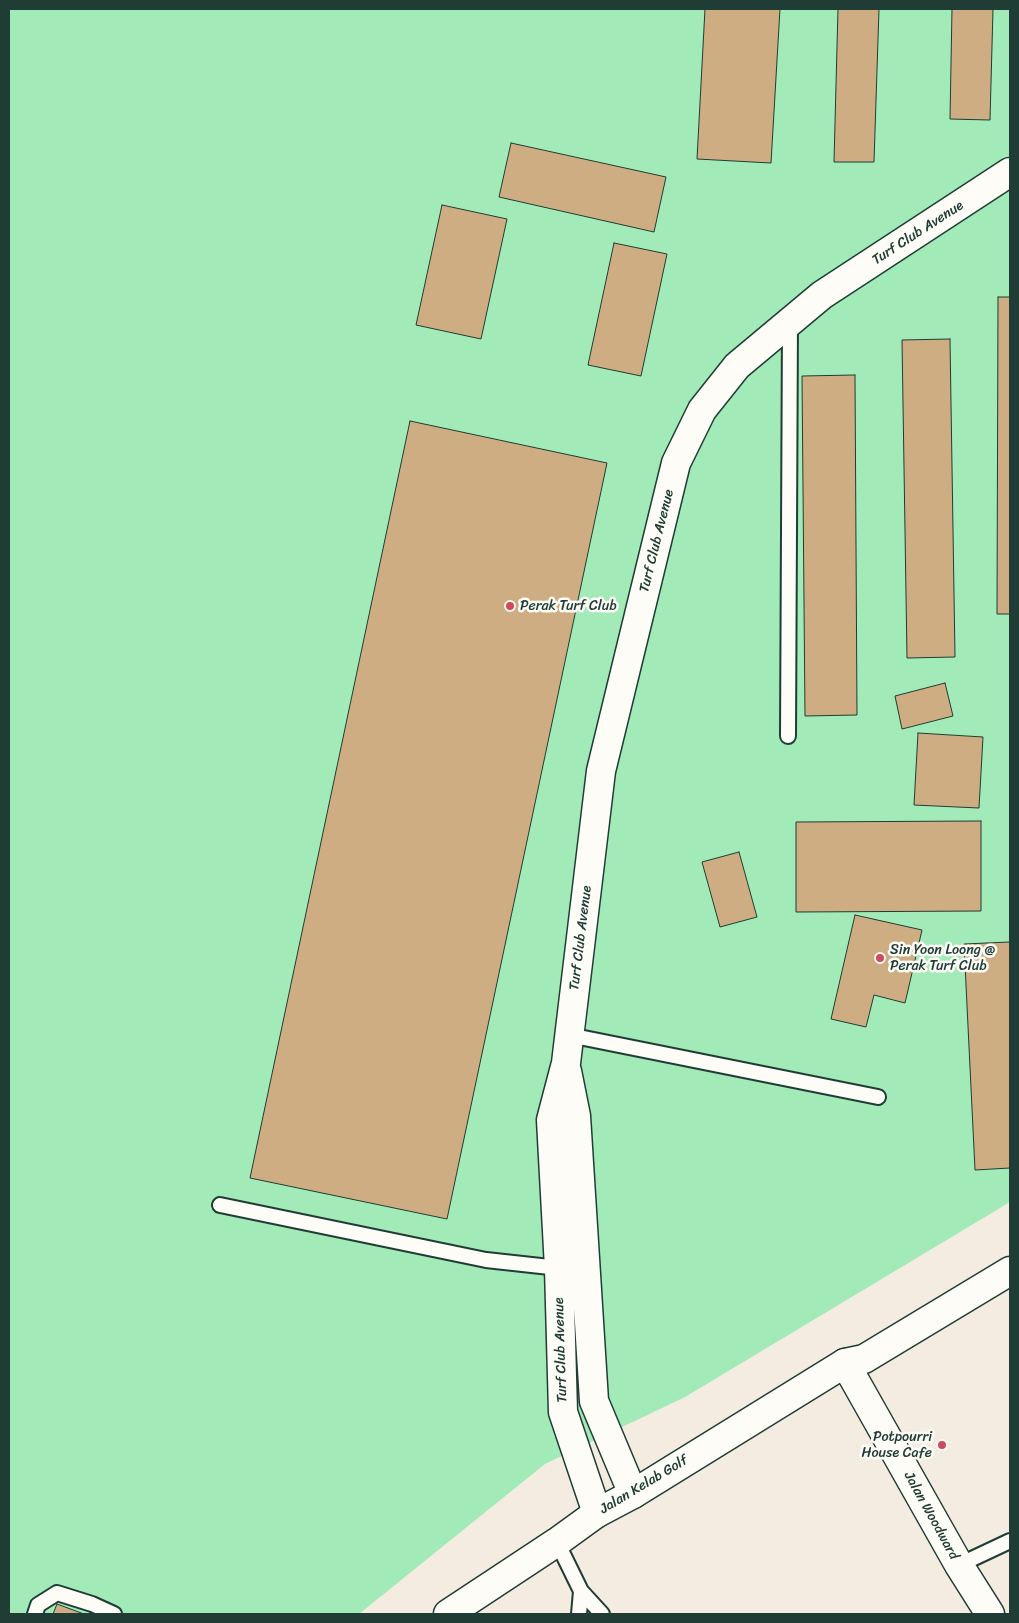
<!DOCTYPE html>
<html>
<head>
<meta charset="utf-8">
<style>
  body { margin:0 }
  #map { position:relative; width:1019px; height:1623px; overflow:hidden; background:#f4ece0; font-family:Sriracha,sans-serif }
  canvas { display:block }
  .frame { position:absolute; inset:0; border:10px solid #1f3d34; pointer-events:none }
</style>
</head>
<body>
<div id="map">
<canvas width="1019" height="1623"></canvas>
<div class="frame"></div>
</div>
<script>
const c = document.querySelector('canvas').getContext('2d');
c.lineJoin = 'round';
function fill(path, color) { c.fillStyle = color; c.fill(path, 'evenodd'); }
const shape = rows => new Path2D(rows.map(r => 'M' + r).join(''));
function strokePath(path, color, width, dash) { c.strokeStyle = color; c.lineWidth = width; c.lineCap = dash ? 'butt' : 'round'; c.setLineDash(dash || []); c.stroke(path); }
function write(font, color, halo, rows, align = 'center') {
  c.font = font + ' Sriracha,sans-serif'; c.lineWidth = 5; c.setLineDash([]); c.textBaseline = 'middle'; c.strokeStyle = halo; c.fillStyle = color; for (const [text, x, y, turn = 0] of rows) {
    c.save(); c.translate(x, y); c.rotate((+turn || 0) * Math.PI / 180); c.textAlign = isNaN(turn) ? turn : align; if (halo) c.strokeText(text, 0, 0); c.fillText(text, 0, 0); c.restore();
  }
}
const green = shape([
  [9,9,1010,9,1010,1202,685,1397,545,1464,359,1614,9,1614]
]);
const building = shape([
  [705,9,780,9,771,163,697,159,705,9],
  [838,9,879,9,874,162,834,162,838,9],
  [952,9,993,9,990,120,950,119,952,9],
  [511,143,666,177,654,232,499,197,511,143],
  [442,205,507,219,481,339,416,325,442,205],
  [614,243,667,254,641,376,588,365,614,243],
  [998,297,1010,297,1010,614,997,614,998,297],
  [950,339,955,657,907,658,902,340,950,339],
  [855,375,857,715,805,716,802,376,855,375],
  [410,421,607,463,447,1219,250,1178,410,421],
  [945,683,953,716,902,729,895,696,945,683],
  [918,733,983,737,979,808,914,805,918,733],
  [981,821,981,911,796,912,796,822,981,821],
  [739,852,757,917,720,927,702,862,739,852],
  [855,915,922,930,905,1003,874,995,866,1027,831,1019,855,915],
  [1010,942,1010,1168,975,1170,964,944,1010,942],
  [57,1604,84,1614,53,1614,57,1604]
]);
const service = shape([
  [788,736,790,323],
  [569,1035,878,1097],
  [220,1205,486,1260,559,1268],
  [557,1542,581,1591,602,1614],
  [959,1565,1010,1541],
  [35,1614,38,1605,57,1593,92,1604,114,1614],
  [579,1614,581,1591]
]);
const minor = shape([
  [567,1071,576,1116,594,1401,633,1494],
  [845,1363,959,1565,990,1614],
  [597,1513,563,1412,559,1268,551,1120,566,1063,601,771,676,463,702,410,737,366,822,295,1010,172]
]);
const tertiary = shape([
  [448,1614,557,1542,597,1513,633,1494,845,1363,864,1359,1010,1271]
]);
const markers = [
  [510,606,5,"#d1495b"],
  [880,958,5,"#d1495b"],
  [942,1445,5,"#d1495b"]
];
const streetNames = [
  ["Turf Club Avenue",918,233,-33],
  ["Turf Club Avenue",657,541,-76],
  ["Turf Club Avenue",581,938,-83],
  ["Turf Club Avenue",561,1350,-92],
  ["Jalan Kelab Golf",644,1485,-31],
  ["Jalan Woodward",931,1516,61]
];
const poiNames = [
  ["Perak Turf Club",520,606],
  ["Sin Yoon Loong @",890,950],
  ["Perak Turf Club",890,966],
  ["Potpourri",932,1437,"right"],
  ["House Cafe",932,1453,"right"]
];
fill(green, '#a2eab8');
fill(building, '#cfad82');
strokePath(building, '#1f3d34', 1);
strokePath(service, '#1f3d34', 18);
strokePath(minor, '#1f3d34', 31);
strokePath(tertiary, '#1f3d34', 31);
strokePath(service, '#fdfcf7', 14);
strokePath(minor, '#fdfcf7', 28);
strokePath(tertiary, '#fdfcf7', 28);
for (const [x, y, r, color] of markers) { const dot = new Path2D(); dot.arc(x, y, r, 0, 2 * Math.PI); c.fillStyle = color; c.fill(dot); strokePath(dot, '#fdfcf7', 2); }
write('14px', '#1f3d34', '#fdfcf7', streetNames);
write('14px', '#1f3d34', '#fdfcf7', poiNames, 'left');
</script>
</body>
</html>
